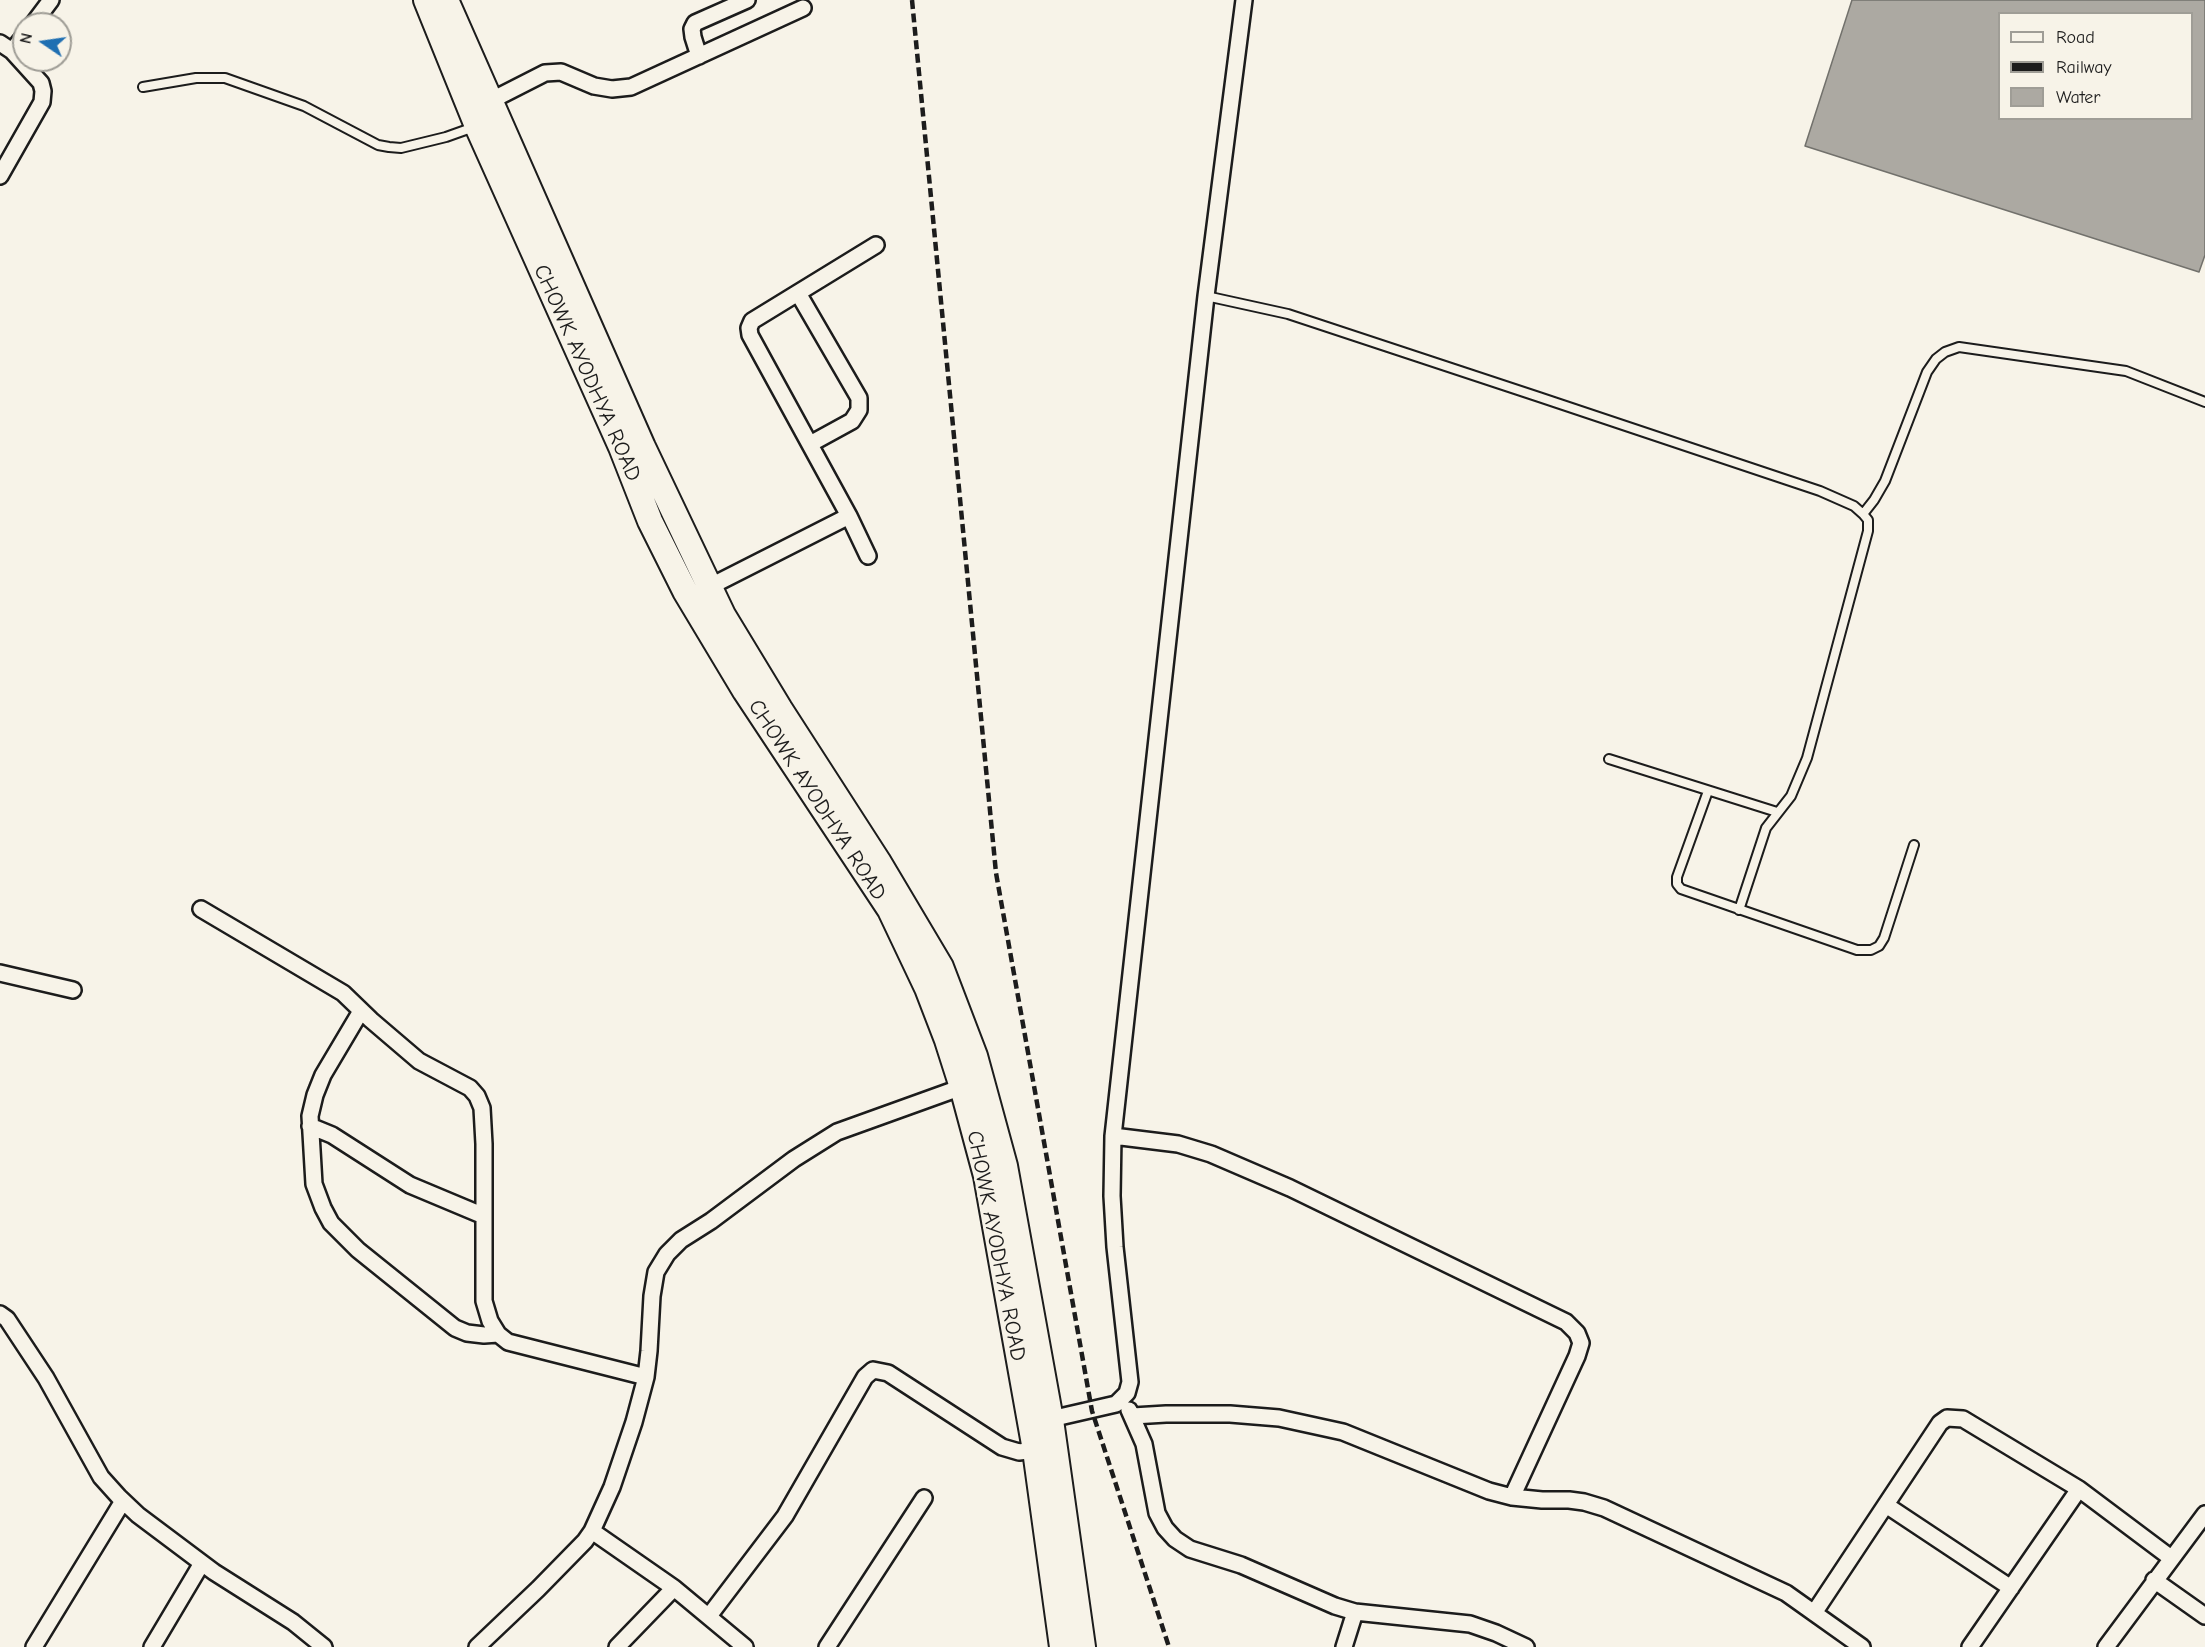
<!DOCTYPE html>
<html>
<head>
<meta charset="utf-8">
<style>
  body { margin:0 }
  #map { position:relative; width:2205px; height:1647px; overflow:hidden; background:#f7f3e8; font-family:"Comic Neue",sans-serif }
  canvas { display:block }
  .legend { position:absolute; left:1998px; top:12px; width:195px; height:108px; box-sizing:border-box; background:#f7f3e8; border:2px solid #9f9d96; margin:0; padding:8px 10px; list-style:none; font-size:18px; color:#1c1c1c }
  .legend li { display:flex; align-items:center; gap:12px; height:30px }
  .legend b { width:30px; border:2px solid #9f9d96 }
  .north { position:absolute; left:12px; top:12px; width:60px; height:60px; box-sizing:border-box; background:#f7f3e8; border:2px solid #9f9d96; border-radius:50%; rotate:283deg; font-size:16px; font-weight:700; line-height:24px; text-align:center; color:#1c1c1c }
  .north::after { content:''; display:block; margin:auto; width:21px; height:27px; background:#1f6fb2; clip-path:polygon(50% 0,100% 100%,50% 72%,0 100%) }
</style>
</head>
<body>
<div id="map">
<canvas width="2205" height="1647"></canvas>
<ul class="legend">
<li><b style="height:8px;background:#f7f3e8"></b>Road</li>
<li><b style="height:8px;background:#1c1c1c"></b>Railway</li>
<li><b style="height:16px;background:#aca9a2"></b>Water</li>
</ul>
<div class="north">N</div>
</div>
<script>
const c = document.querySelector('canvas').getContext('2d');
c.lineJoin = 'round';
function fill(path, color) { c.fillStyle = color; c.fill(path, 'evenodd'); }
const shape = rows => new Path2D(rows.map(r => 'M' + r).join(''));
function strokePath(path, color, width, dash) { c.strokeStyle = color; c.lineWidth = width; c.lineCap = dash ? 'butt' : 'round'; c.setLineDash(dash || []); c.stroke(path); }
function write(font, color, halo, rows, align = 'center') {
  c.font = font + ' "Comic Neue",sans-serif'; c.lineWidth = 5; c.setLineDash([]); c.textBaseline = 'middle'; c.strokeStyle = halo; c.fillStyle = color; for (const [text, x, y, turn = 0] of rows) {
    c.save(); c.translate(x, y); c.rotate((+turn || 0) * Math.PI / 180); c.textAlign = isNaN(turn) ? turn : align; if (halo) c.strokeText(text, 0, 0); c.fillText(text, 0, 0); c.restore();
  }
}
const water = shape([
  [1852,0,2205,0,2205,255,2199,272,1805,146,1852,0],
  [2000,14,2192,14,2192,118,2000,118,2000,14]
]);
const lane = shape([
  [143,87,196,78,225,78,304,106,378,145,389,147,401,148,446,137,474,127],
  [1206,296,1288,314,1539,397,1820,491,1854,506,1863,514,1868,520,1868,531,1807,758,1791,796,1766,828,1739,910],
  [1863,514,1874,500,1885,481,1927,372,1936,359,1945,352,1959,347,2126,371,2205,402],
  [1609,759,1777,812],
  [1708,791,1677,877,1677,884,1681,889,1857,950,1871,950,1879,946,1884,938,1914,845]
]);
const street = shape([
  [33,24,51,0],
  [0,43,12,51,24,36],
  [699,56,693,37,692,29,695,23,747,0],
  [490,101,545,73,561,72,594,86,612,89,631,87,803,8],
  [0,176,42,102,43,91,41,83,12,51],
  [798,293,859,398,859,410,852,421,810,444],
  [868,556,849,516,750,335,749,328,752,321,876,245],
  [709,587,849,516],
  [201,909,343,993,371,1020,419,1061,470,1088,477,1096,482,1108,484,1144,484,1301,490,1321,498,1334,508,1342,646,1377],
  [0,973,73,990],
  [361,1011,323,1075,315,1095,310,1116,314,1184,323,1208,331,1223,358,1250,455,1328,467,1333,484,1335,498,1334],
  [310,1126,332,1135,410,1185,484,1216],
  [1113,1136,1178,1144,1211,1154,1290,1188,1566,1322,1577,1333,1581,1343,1577,1356,1512,1497],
  [0,1314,7,1319,46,1378,101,1477,119,1497,138,1515,214,1572,293,1622,324,1647],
  [1129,1410,1144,1444,1157,1513,1165,1528,1175,1539,1190,1549,1241,1565,1335,1606,1355,1612,1470,1624,1496,1633,1526,1647],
  [1133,1416,1166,1414,1230,1414,1279,1418,1343,1432,1489,1491,1512,1497,1542,1500,1569,1500,1584,1502,1604,1508,1786,1593,1862,1647],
  [1042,1421,1116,1404,1127,1393,1130,1382,1115,1247,1112,1196,1113,1136,1206,296,1244,0],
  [1886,1505,2011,1588],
  [592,1531,674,1588,745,1647],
  [2154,1580,2205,1616],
  [1814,1613,1940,1423,1947,1418,1963,1419,2079,1489,2171,1558],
  [709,1616,785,1516,865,1377,873,1370,888,1373,1002,1447,1019,1452,1035,1450],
  [34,1647,123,1501],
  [152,1647,202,1563],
  [477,1647,538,1589,585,1541,592,1531,612,1487,634,1422,646,1377,649,1351,652,1296,656,1272,667,1254,681,1240,711,1221,794,1159,837,1132,962,1087],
  [617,1647,674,1588],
  [827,1647,924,1498],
  [1344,1647,1355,1612],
  [1970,1647,2079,1489],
  [2106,1647,2205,1514]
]);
const primary = shape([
  [426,0,477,126,621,447,650,521,685,591,745,691,890,910,927,988,947,1040,962,1087,986,1176,1035,1450,1062,1647],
  [446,0,643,447,723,615,780,709,878,861,941,967,975,1056,1005,1166,1051,1420,1083,1647]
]);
const rail = shape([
  [912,0,996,873,1092,1411,1169,1647]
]);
const streetNames = [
  ["CHOWK AYODHYA ROAD",587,373,66],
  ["CHOWK AYODHYA ROAD",817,800,57],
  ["CHOWK AYODHYA ROAD",996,1246,79]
];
fill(water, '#aca9a2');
strokePath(water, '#72716c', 1.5);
strokePath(lane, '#1c1c1c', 12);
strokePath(street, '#1c1c1c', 20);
strokePath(primary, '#1c1c1c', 28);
strokePath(lane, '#f7f3e8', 8);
strokePath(street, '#f7f3e8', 15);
strokePath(primary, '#f7f3e8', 24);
strokePath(rail, '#1c1c1c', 4.5, [9, 4.5]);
write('22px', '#1c1c1c', '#f7f3e8', streetNames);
</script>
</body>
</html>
